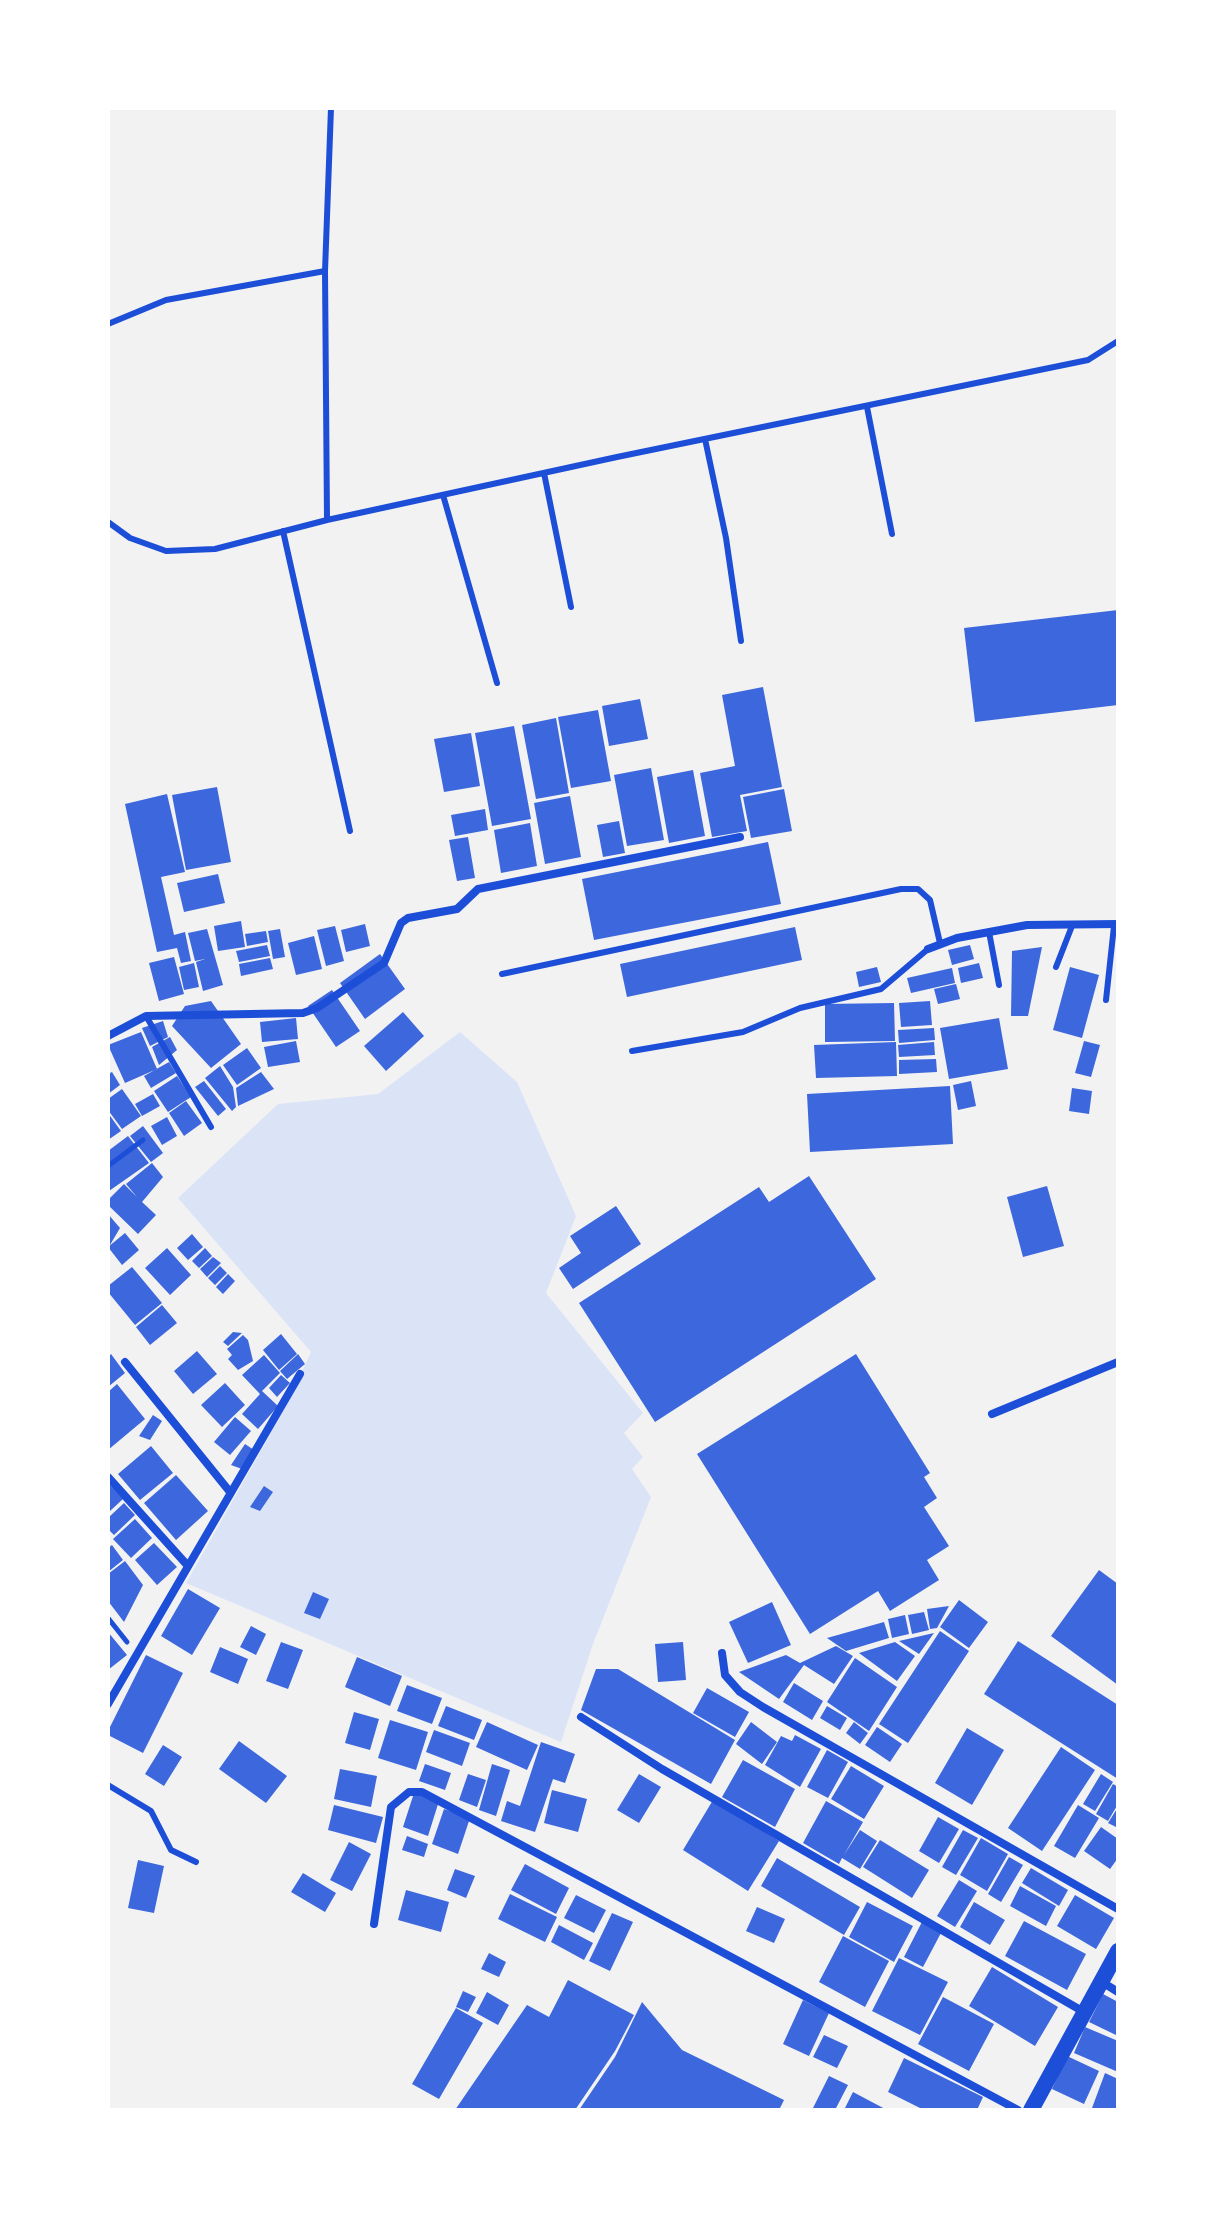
<!DOCTYPE html>
<html>
<head>
<meta charset="utf-8">
<style>
  body { margin:0 }
  #map { position:relative; width:1226px; height:2218px; overflow:hidden; background:#f2f2f2; font-family:Barlow,sans-serif }
  canvas { display:block }
  .frame { position:absolute; inset:0; border:110px solid #fff; pointer-events:none }
</style>
</head>
<body>
<div id="map">
<canvas width="1226" height="2218"></canvas>
<div class="frame"></div>
</div>
<script>
const c = document.querySelector('canvas').getContext('2d');
c.lineJoin = 'round';
function fill(path, color) { c.fillStyle = color; c.fill(path, 'evenodd'); }
const shape = rows => new Path2D(rows.map(r => 'M' + r).join(''));
function strokePath(path, color, width, dash) { c.strokeStyle = color; c.lineWidth = width; c.lineCap = dash ? 'butt' : 'round'; c.setLineDash(dash || []); c.stroke(path); }
const green = shape([
  [460,1032,517,1082,576,1216,546,1293,643,1413,624,1433,643,1457,632,1469,651,1497,593,1644,561,1742,186,1583,285,1408,311,1352,178,1198,278,1104,378,1094]
]);
const building = shape([
  [1118,610,1118,705,975,722,964,628],
  [763,687,782,787,740,795,747,831,712,837,700,773,735,766,722,695],
  [640,699,648,739,609,746,602,706],
  [598,710,611,781,571,788,558,717],
  [556,718,569,793,536,799,522,725],
  [514,726,531,819,492,826,475,733],
  [471,733,480,786,444,792,434,739],
  [651,768,664,840,627,846,614,775],
  [693,770,705,836,669,843,657,777],
  [217,787,231,862,186,870,172,795],
  [784,789,792,831,751,838,743,797],
  [167,794,185,872,161,877,174,935,185,932,191,961,181,963,177,948,157,952,125,804],
  [570,796,581,857,545,864,534,803],
  [485,809,488,830,455,836,451,815],
  [619,821,625,853,603,857,597,825],
  [530,823,537,866,501,873,494,830],
  [468,837,475,878,457,881,449,840],
  [768,842,781,904,594,940,582,879],
  [218,874,225,903,184,912,177,883],
  [241,921,245,947,218,951,214,926],
  [365,924,370,946,346,952,341,930],
  [335,926,344,961,326,966,317,930],
  [795,927,802,960,627,997,620,964],
  [207,929,223,985,203,991,196,962,205,959,195,961,188,933],
  [280,929,285,957,273,959,268,931],
  [266,931,268,942,247,946,245,934],
  [314,936,322,969,296,975,288,943],
  [267,945,270,956,239,962,236,951],
  [970,945,974,959,952,965,948,950],
  [1042,947,1028,1016,1011,1016,1012,951],
  [380,954,405,989,365,1019,340,983],
  [174,957,184,994,159,1001,149,963],
  [270,958,273,969,241,976,239,964],
  [194,963,199,987,184,990,179,967],
  [979,963,983,978,961,983,958,968],
  [877,967,881,982,859,987,856,972],
  [1070,967,1099,975,1082,1038,1053,1030],
  [952,968,955,983,911,993,907,978],
  [956,984,960,999,938,1004,934,989],
  [332,990,360,1031,336,1047,308,1006],
  [211,1001,241,1044,211,1068,172,1026,185,1006],
  [930,1001,932,1025,901,1027,899,1003],
  [894,1003,895,1041,825,1042,825,1004],
  [403,1012,424,1036,386,1071,364,1046],
  [296,1018,298,1039,262,1042,260,1022],
  [999,1018,1008,1069,949,1079,940,1028],
  [163,1021,168,1037,150,1046,142,1028],
  [934,1028,935,1040,899,1043,898,1030],
  [141,1032,157,1069,125,1083,108,1045],
  [170,1037,177,1050,159,1065,152,1047],
  [296,1041,300,1062,268,1067,264,1047],
  [1084,1041,1100,1045,1091,1077,1075,1073],
  [896,1042,897,1076,816,1078,814,1045],
  [934,1042,935,1055,899,1057,898,1045],
  [247,1048,261,1068,237,1085,223,1065],
  [936,1059,937,1072,899,1074,899,1060],
  [169,1062,176,1073,151,1088,144,1076],
  [220,1066,233,1087,236,1107,232,1111,205,1078],
  [112,1072,120,1085,108,1094,108,1074],
  [261,1072,274,1089,238,1106,236,1088],
  [177,1076,191,1097,168,1112,154,1091],
  [204,1081,226,1109,218,1116,195,1087],
  [971,1081,976,1106,958,1110,953,1085],
  [950,1086,953,1144,810,1152,807,1094],
  [1072,1088,1092,1091,1089,1114,1069,1111],
  [122,1089,141,1116,122,1129,108,1110,108,1099],
  [153,1094,160,1106,142,1116,135,1104],
  [186,1101,202,1123,184,1136,169,1113],
  [108,1113,121,1131,108,1140],
  [167,1117,177,1136,162,1145,151,1126],
  [143,1126,163,1153,151,1162,130,1136],
  [128,1136,149,1163,109,1191,108,1151],
  [152,1163,163,1177,142,1202,156,1215,138,1234,108,1205,108,1200,124,1184,137,1197,126,1184],
  [809,1176,876,1279,655,1422,579,1303,759,1187,769,1202],
  [1047,1186,1064,1246,1023,1257,1007,1197],
  [616,1206,641,1244,573,1289,559,1268,581,1253,570,1236],
  [108,1214,120,1228,110,1245,108,1242],
  [125,1233,139,1250,122,1265,108,1247],
  [192,1234,203,1247,188,1260,177,1248],
  [167,1248,191,1275,170,1295,145,1268],
  [205,1248,212,1256,199,1268,192,1261],
  [213,1257,221,1263,207,1277,200,1269],
  [220,1266,227,1273,215,1285,208,1278],
  [132,1267,162,1303,135,1325,108,1292,108,1286],
  [228,1274,235,1281,223,1294,216,1287],
  [162,1305,177,1323,150,1345,136,1327],
  [233,1332,242,1333,228,1346,223,1342],
  [281,1334,297,1354,279,1370,263,1350],
  [243,1335,248,1340,253,1361,238,1370,228,1359,232,1355,227,1349],
  [197,1351,217,1374,193,1394,174,1371],
  [111,1354,125,1373,108,1387,108,1357],
  [298,1354,305,1364,287,1379,280,1371],
  [856,1354,930,1473,924,1477,937,1498,924,1507,949,1546,927,1560,939,1580,890,1611,878,1591,810,1634,697,1454],
  [264,1355,280,1373,262,1391,278,1406,258,1429,242,1414,260,1394,242,1375],
  [281,1375,290,1383,277,1397,269,1388],
  [225,1383,245,1405,222,1427,201,1405],
  [117,1384,145,1419,108,1450,108,1392],
  [153,1415,162,1421,150,1440,139,1436],
  [235,1417,251,1431,230,1455,214,1442],
  [245,1444,254,1450,242,1469,231,1465],
  [151,1446,173,1473,140,1500,118,1474],
  [176,1475,208,1511,176,1540,144,1503],
  [108,1483,123,1499,110,1511,108,1508],
  [264,1486,273,1492,260,1511,250,1507],
  [124,1503,135,1515,114,1535,108,1529,108,1518],
  [135,1519,152,1538,131,1558,113,1539],
  [154,1543,177,1567,157,1585,135,1560],
  [112,1545,123,1560,108,1572,108,1548],
  [125,1561,143,1585,124,1622,108,1601,108,1574],
  [1099,1570,1118,1584,1118,1685,1051,1636],
  [188,1589,220,1608,192,1655,161,1636],
  [313,1592,329,1599,320,1619,304,1613],
  [959,1600,988,1622,969,1648,940,1627],
  [772,1602,791,1645,748,1663,729,1622],
  [949,1606,937,1628,930,1629,927,1609],
  [924,1612,929,1630,912,1634,908,1615],
  [905,1615,909,1634,892,1638,888,1619],
  [884,1622,889,1638,846,1651,827,1638],
  [251,1626,266,1634,256,1655,240,1647],
  [940,1631,969,1651,908,1743,879,1724],
  [108,1632,127,1655,108,1670],
  [934,1633,919,1654,899,1641],
  [1018,1641,1118,1705,1118,1779,984,1694],
  [281,1642,303,1650,288,1689,266,1681],
  [683,1642,686,1680,658,1682,655,1644],
  [895,1642,915,1656,897,1681,859,1653],
  [836,1646,853,1656,834,1684,804,1665,779,1699,739,1672,786,1655,800,1663],
  [220,1647,248,1659,238,1684,210,1672],
  [146,1655,183,1673,143,1753,108,1735,108,1731],
  [357,1657,402,1676,390,1706,345,1687],
  [855,1658,897,1687,869,1731,827,1702],
  [596,1669,618,1669,735,1740,711,1784,581,1710],
  [794,1683,823,1701,812,1720,783,1702],
  [407,1685,442,1698,432,1724,397,1711],
  [707,1688,749,1712,735,1737,693,1713],
  [446,1706,482,1720,474,1740,438,1726],
  [827,1706,847,1718,840,1730,820,1718],
  [354,1712,379,1719,370,1750,345,1743],
  [390,1720,428,1732,416,1770,378,1758],
  [487,1722,538,1745,527,1770,476,1747],
  [751,1722,777,1742,762,1764,736,1744],
  [854,1722,868,1733,860,1744,846,1733],
  [877,1727,902,1744,890,1762,865,1745],
  [967,1728,1004,1750,972,1805,935,1783],
  [434,1730,470,1743,462,1766,426,1752],
  [795,1735,821,1749,800,1787,765,1765,781,1736,792,1741],
  [239,1741,287,1776,266,1803,219,1769],
  [541,1742,575,1754,565,1783,553,1779,535,1832,501,1821,507,1801,520,1806],
  [163,1745,182,1757,164,1786,145,1774],
  [1061,1747,1095,1770,1042,1851,1008,1828],
  [827,1750,848,1762,828,1798,807,1787],
  [743,1760,795,1789,775,1827,722,1797],
  [425,1764,451,1773,445,1790,419,1781],
  [492,1764,510,1770,496,1816,479,1810],
  [851,1766,884,1786,864,1819,831,1799],
  [340,1769,377,1776,371,1807,334,1799],
  [468,1774,486,1780,477,1807,459,1800],
  [639,1774,661,1787,639,1823,617,1810],
  [1101,1774,1113,1782,1095,1811,1083,1804],
  [1113,1784,1118,1787,1118,1804,1108,1821,1096,1814],
  [552,1790,587,1799,578,1832,544,1823],
  [414,1793,439,1801,428,1836,403,1827],
  [713,1800,779,1841,748,1891,683,1850],
  [826,1801,863,1822,844,1855,860,1830,877,1841,860,1869,842,1858,839,1864,803,1843],
  [334,1805,383,1817,376,1843,328,1830],
  [1078,1805,1099,1818,1075,1858,1054,1846],
  [1118,1807,1118,1828,1108,1823],
  [444,1809,470,1818,458,1854,432,1844],
  [938,1817,959,1829,939,1863,919,1851],
  [1101,1827,1118,1839,1118,1858,1110,1869,1084,1851],
  [963,1830,978,1838,956,1875,942,1867],
  [407,1836,428,1844,424,1857,402,1850],
  [981,1838,1008,1854,987,1891,960,1875],
  [880,1840,929,1870,912,1898,863,1867],
  [349,1842,371,1854,352,1891,330,1880],
  [1009,1857,1023,1865,1001,1902,988,1894],
  [777,1858,860,1907,844,1935,761,1886],
  [138,1860,164,1866,154,1913,128,1908],
  [525,1864,569,1888,556,1914,511,1890],
  [1031,1868,1068,1890,1059,1906,1022,1883],
  [455,1869,475,1876,466,1898,447,1890],
  [303,1873,336,1893,325,1912,291,1892],
  [959,1880,977,1891,955,1927,937,1916],
  [1020,1886,1056,1906,1046,1926,1010,1906],
  [406,1890,449,1902,441,1932,398,1920],
  [510,1894,557,1917,545,1942,498,1919],
  [576,1895,606,1910,594,1933,564,1918],
  [1075,1895,1114,1918,1096,1949,1057,1926],
  [867,1902,913,1926,894,1962,849,1937],
  [974,1902,1005,1920,990,1945,960,1927],
  [757,1907,785,1919,774,1943,746,1931],
  [612,1913,633,1922,610,1971,589,1961],
  [923,1920,942,1931,923,1967,904,1957],
  [1024,1921,1086,1954,1067,1990,1005,1956],
  [559,1925,593,1943,584,1960,551,1942],
  [843,1936,889,1961,865,2007,819,1982],
  [489,1953,506,1962,499,1977,481,1969],
  [899,1958,948,1982,920,2035,872,2011],
  [992,1967,1058,2007,1035,2046,969,2006],
  [568,1980,634,2015,615,2051,575,2110,455,2110,527,2005,549,2017],
  [463,1991,476,1997,468,2012,456,2007],
  [487,1992,509,2005,498,2025,476,2013],
  [1103,1994,1118,2002,1118,2036,1089,2022],
  [943,1997,994,2024,969,2071,918,2044],
  [803,2000,829,2013,809,2056,783,2044],
  [642,2002,682,2050,784,2100,779,2110,579,2110,615,2057],
  [456,2008,483,2023,439,2099,412,2084],
  [1085,2027,1118,2041,1118,2072,1074,2053],
  [824,2035,848,2046,837,2068,813,2057],
  [1067,2056,1099,2071,1084,2104,1052,2089],
  [904,2058,983,2097,977,2110,924,2110,888,2092],
  [1105,2073,1118,2079,1118,2110,1092,2108],
  [829,2076,848,2085,835,2110,812,2110],
  [853,2092,887,2110,844,2110]
]);
const path = shape([
  [108,1166,143,1140],
  [108,1618,127,1642]
]);
const service = shape([
  [108,324,166,300,325,271],
  [867,407,892,534],
  [705,439,726,538,741,641],
  [544,473,571,607],
  [443,495,497,683],
  [327,520,325,271,331,108],
  [108,522,130,538,166,551,215,549,327,520,617,457,1088,360,1118,341],
  [283,531,350,831],
  [989,932,999,985],
  [1056,967,1072,926],
  [502,974,901,889,918,889,930,900,940,943],
  [1106,1000,1114,926],
  [146,1016,211,1127],
  [632,1051,743,1032,800,1008,881,989,928,949],
  [108,1785,151,1811,171,1850,196,1862]
]);
const minor = shape([
  [928,949,957,938,1027,925,1118,924],
  [108,1036,146,1016,303,1013,317,1008,384,963,401,923,408,918,457,909,478,889,740,837],
  [125,1362,230,1492],
  [992,1414,1118,1362],
  [108,1477,188,1566],
  [722,1653,725,1675,740,1692,763,1707,1118,1909],
  [108,1704,300,1374],
  [581,1717,662,1769,1084,2012],
  [374,1924,391,1807,409,1792,422,1792,1018,2110],
  [1102,1982,1118,1992]
]);
const secondary = shape([
  [1031,2110,1118,1951]
]);
fill(green, '#dbe4f7');
fill(building, '#3d67dc');
strokePath(path, '#1d4ed8', 5);
strokePath(service, '#1d4ed8', 6);
strokePath(minor, '#1d4ed8', 8);
strokePath(secondary, '#1d4ed8', 16);
</script>
</body>
</html>
